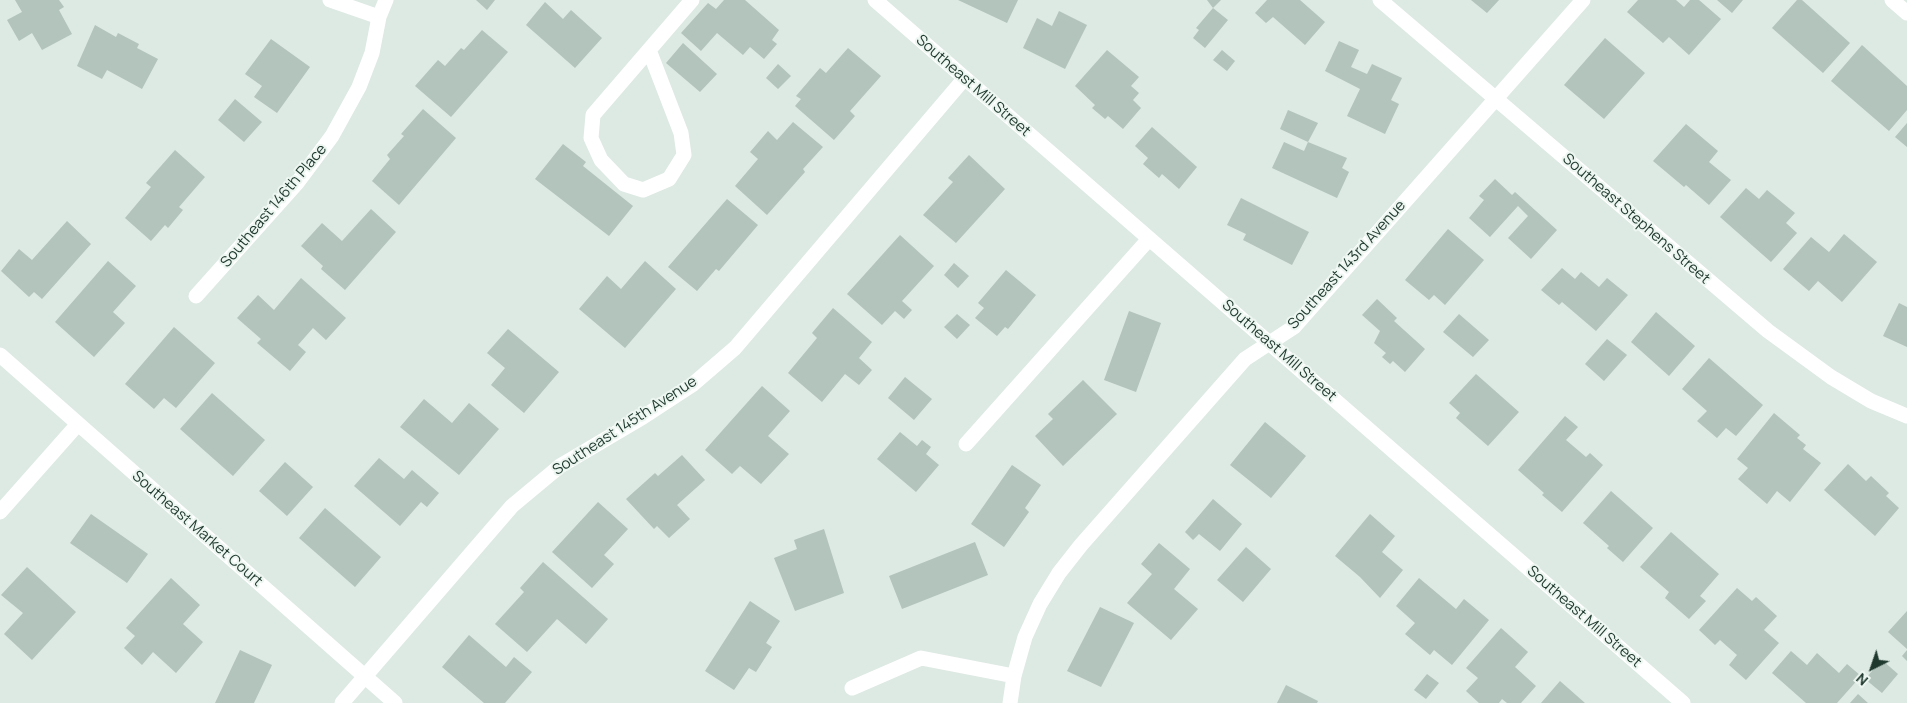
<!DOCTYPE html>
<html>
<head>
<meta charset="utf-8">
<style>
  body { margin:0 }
  #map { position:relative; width:1907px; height:703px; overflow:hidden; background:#dde9e3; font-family:Manrope,sans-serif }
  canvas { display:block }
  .north { position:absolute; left:1847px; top:643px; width:50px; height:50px; -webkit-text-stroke:4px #edf6f1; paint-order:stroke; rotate:221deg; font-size:14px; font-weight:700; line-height:20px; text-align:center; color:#1f392f }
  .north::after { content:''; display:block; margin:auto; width:18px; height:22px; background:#1f392f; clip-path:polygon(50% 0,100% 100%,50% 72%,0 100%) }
</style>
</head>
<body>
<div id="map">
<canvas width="1907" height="703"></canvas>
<div class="north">N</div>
</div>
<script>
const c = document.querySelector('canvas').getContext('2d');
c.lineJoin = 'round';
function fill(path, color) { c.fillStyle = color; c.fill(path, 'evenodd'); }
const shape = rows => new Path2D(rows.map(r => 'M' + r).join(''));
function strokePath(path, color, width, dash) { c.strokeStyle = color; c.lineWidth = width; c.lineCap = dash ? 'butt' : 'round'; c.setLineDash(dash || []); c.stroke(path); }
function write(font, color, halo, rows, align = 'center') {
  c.font = font + ' Manrope,sans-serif'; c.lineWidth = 4; c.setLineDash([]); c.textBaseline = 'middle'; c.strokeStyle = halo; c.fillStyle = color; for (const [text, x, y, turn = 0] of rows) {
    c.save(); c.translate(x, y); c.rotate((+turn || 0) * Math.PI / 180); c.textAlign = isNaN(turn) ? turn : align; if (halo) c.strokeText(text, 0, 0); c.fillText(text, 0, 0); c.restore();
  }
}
const building = shape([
  [15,0,59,0,64,7,59,10,72,34,42,50,32,33,19,41,7,20,22,12],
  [476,0,495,0,487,10],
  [724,0,745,0,779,30,772,40,777,44,764,59,750,47,743,55,717,33,701,51,681,33,708,3,716,9],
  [958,0,1018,0,1007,23],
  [1207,0,1221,0,1213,8],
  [1267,0,1300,0,1325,22,1305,45,1273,17,1266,23,1255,13],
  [1471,0,1499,0,1487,13],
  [1638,0,1676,0,1684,7,1690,0,1699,0,1721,19,1689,55,1669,37,1663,43,1627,12],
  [1717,0,1743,0,1732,13],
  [1797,0,1802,0,1850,43,1823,73,1772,28],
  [545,2,563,19,571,10,602,38,575,68,526,25],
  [1213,8,1228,20,1205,48,1193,38,1199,30,1196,28],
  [1059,11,1087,25,1065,69,1023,48,1037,18,1052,26],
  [95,25,116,37,118,33,139,44,137,48,158,59,142,89,107,70,102,79,77,66],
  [482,30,508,52,451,117,415,86,438,60,445,66,461,48,464,50],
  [1605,38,1645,73,1604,119,1564,85],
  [271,39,310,67,277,113,254,97,262,86,245,74],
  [1339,41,1359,50,1351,67,1367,74,1372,64,1402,78,1391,100,1399,104,1385,134,1347,116,1360,89,1325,71],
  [683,43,717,74,700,92,666,63],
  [1862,45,1907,86,1907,110,1889,131,1831,81],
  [848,48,881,76,850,111,855,116,834,140,795,106,801,99,796,96,820,68,826,73],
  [1107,50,1139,77,1131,86,1139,93,1133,100,1141,108,1123,129,1108,116,1105,119,1092,108,1095,105,1075,86],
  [1222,50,1235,61,1227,71,1213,60],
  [778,64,791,76,778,89,766,78],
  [235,99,262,122,244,142,218,120],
  [423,109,456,138,399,205,372,181,390,159,387,155,404,136,401,134],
  [1288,110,1318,123,1308,142,1280,129],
  [793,122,823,147,803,169,805,172,767,215,735,186,758,159,750,152,768,131,777,140],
  [1907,123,1907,147,1895,137],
  [1686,124,1718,151,1709,162,1731,180,1709,205,1686,185,1684,187,1653,161],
  [1152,127,1197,167,1179,189,1162,174,1159,178,1143,164,1148,158,1135,146],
  [1284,142,1304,151,1308,142,1347,158,1342,168,1349,172,1337,198,1272,168],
  [563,144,586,162,583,166,633,206,609,236,535,179],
  [175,150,205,177,179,207,183,210,168,228,165,225,151,241,125,218,151,187,146,183],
  [969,155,1005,189,956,243,923,215,953,182,948,178],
  [1495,179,1512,195,1515,192,1557,230,1531,259,1508,238,1528,216,1518,206,1490,237,1469,218,1484,200,1479,196],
  [1746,188,1759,199,1767,190,1795,213,1786,223,1797,233,1771,262,1720,217],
  [1241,198,1309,232,1292,265,1243,240,1246,234,1227,225],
  [727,199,758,225,719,271,716,269,697,291,668,267],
  [371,209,396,232,345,290,321,269,323,266,301,246,322,223,342,241],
  [67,221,91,244,42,299,34,292,29,297,1,271,19,249,32,260],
  [1448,229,1484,260,1445,305,1434,295,1429,300,1405,280],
  [1844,234,1877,262,1842,302,1818,281,1809,291,1783,269,1811,237,1829,252],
  [900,235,934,266,902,301,912,310,904,319,895,311,882,325,847,294],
  [108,261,136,286,113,312,125,323,94,357,55,322],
  [645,261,676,289,625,348,579,309,607,276,621,289],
  [954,263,969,276,958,288,944,275],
  [1562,268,1575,279,1581,272,1599,287,1607,278,1628,295,1596,331,1562,302,1559,305,1541,290],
  [1006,270,1036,295,1008,329,1005,327,997,336,975,318,984,308,978,303],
  [301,278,346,318,326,340,313,328,298,345,306,352,290,371,257,343,261,339,237,318,258,295,274,310],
  [1377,299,1397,318,1394,321,1425,349,1405,372,1393,361,1390,364,1382,357,1386,353,1374,343,1380,331,1362,315],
  [1899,303,1907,307,1907,347,1883,336],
  [833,308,872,342,859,358,872,370,859,385,845,374,822,402,788,373,817,338,812,333],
  [1129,311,1161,323,1136,392,1104,380],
  [1656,312,1695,346,1669,376,1631,342],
  [957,314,970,325,957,339,944,327],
  [1459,314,1489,340,1473,357,1443,332],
  [174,327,215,363,176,408,164,398,154,409,125,384],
  [508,329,559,372,524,413,491,385,505,368,487,353],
  [1607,339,1627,355,1604,381,1585,364],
  [1709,358,1763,405,1736,436,1726,428,1717,438,1697,421,1707,411,1682,389],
  [1476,374,1519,412,1488,446,1456,418,1460,413,1449,403],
  [905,377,932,399,914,420,888,398],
  [1083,380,1117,414,1063,466,1035,436,1053,419,1048,414],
  [762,386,790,411,768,436,789,454,761,484,740,466,732,474,705,450],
  [212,393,265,440,233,476,180,429],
  [424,399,452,423,469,403,499,429,459,475,400,427],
  [1774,413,1800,435,1797,438,1806,445,1803,449,1821,463,1790,502,1777,491,1767,504,1738,479,1748,468,1737,459],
  [1565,416,1578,427,1566,440,1586,457,1590,453,1603,465,1562,512,1542,495,1544,493,1518,470],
  [1265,422,1306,456,1271,498,1230,465],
  [900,432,917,446,922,440,931,447,926,454,939,465,916,492,877,459],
  [682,455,705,480,677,505,690,519,669,538,657,526,654,529,626,499,655,473,658,476],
  [379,458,404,479,412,470,439,493,427,507,421,502,400,526,354,486],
  [285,462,313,487,287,516,259,491],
  [1848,464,1866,481,1871,476,1889,493,1886,496,1899,508,1875,536,1824,490],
  [1012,465,1041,485,1025,508,1029,512,1004,547,971,524],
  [1611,491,1653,528,1623,562,1607,548,1609,546,1583,523],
  [1213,499,1242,524,1220,551,1199,534,1193,540,1185,532],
  [598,502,628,529,604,555,614,564,592,588,552,552],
  [325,508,381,557,355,587,299,538],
  [91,514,148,554,127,583,70,543],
  [1370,514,1395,536,1382,552,1403,570,1380,598,1360,577,1335,556],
  [824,529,844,593,795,611,774,558,797,549,794,540],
  [1671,532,1719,574,1700,596,1706,601,1689,619,1665,598,1669,592,1640,567],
  [975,542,988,575,902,609,889,576],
  [1159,543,1190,569,1174,589,1198,609,1171,640,1127,603,1152,574,1141,564],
  [1246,547,1271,569,1243,602,1217,580],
  [543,562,608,619,586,644,557,619,527,652,495,624,524,592,520,588],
  [27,567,76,612,32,660,4,634,23,613,1,595],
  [171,578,200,605,183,624,203,642,176,673,153,652,142,665,124,648,135,636,126,628],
  [1419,578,1456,609,1464,599,1489,620,1452,665,1434,650,1430,655,1405,634,1415,623,1396,606],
  [1737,588,1752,601,1756,597,1777,616,1764,630,1779,643,1746,680,1729,665,1737,655,1720,640,1715,645,1699,630],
  [750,601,780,621,766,643,772,647,756,672,749,668,734,690,705,671],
  [1100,607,1134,623,1101,687,1067,671],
  [1907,611,1907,649,1888,632],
  [1501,628,1528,652,1515,667,1536,686,1521,703,1507,703,1502,699,1499,703,1479,703,1466,691,1478,678,1466,668],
  [469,635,506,667,514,657,532,672,505,703,484,703,442,667],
  [240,650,272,665,254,703,215,703],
  [1907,650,1907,661,1902,656],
  [1791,651,1807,665,1817,653,1839,673,1847,664,1861,676,1837,703,1806,703,1772,673],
  [1882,660,1898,674,1882,693,1865,679],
  [1427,674,1439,683,1426,699,1414,690],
  [1560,681,1585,703,1541,703],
  [1286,685,1318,701,1317,703,1277,703],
  [1858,694,1868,703,1850,703]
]);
const lane = shape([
  [649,50,681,133,684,155,669,179,643,190,624,184,601,160,591,138,593,115,692,0],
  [966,444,1149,239]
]);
const street = shape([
  [330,0,379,17],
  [875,0,1683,703],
  [1380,0,1768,331,1831,377,1871,401,1907,416],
  [1892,0,1907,13],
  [196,296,297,183,332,136,359,87,372,53,379,17,386,0],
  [0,355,395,703],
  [0,512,78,424],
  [852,688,921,658,1014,676],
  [342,703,512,506,560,466,643,417,692,385,735,348,964,79],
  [1010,703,1014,676,1025,637,1040,604,1059,573,1081,545,1245,359,1294,327,1583,0]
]);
const streetNames = [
  ["Southeast Mill Street",973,86,41],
  ["Southeast 146th Place",274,206,-50],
  ["Southeast Stephens Street",1636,219,41],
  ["Southeast 143rd Avenue",1347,265,-48],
  ["Southeast Mill Street",1279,351,41],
  ["Southeast 145th Avenue",625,426,-33],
  ["Southeast Market Court",197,529,41],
  ["Southeast Mill Street",1584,617,41]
];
fill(building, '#b2c4bb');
strokePath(lane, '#fff', 15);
strokePath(street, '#fff', 15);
write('15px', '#1f392f', '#edf6f1', streetNames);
</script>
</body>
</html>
